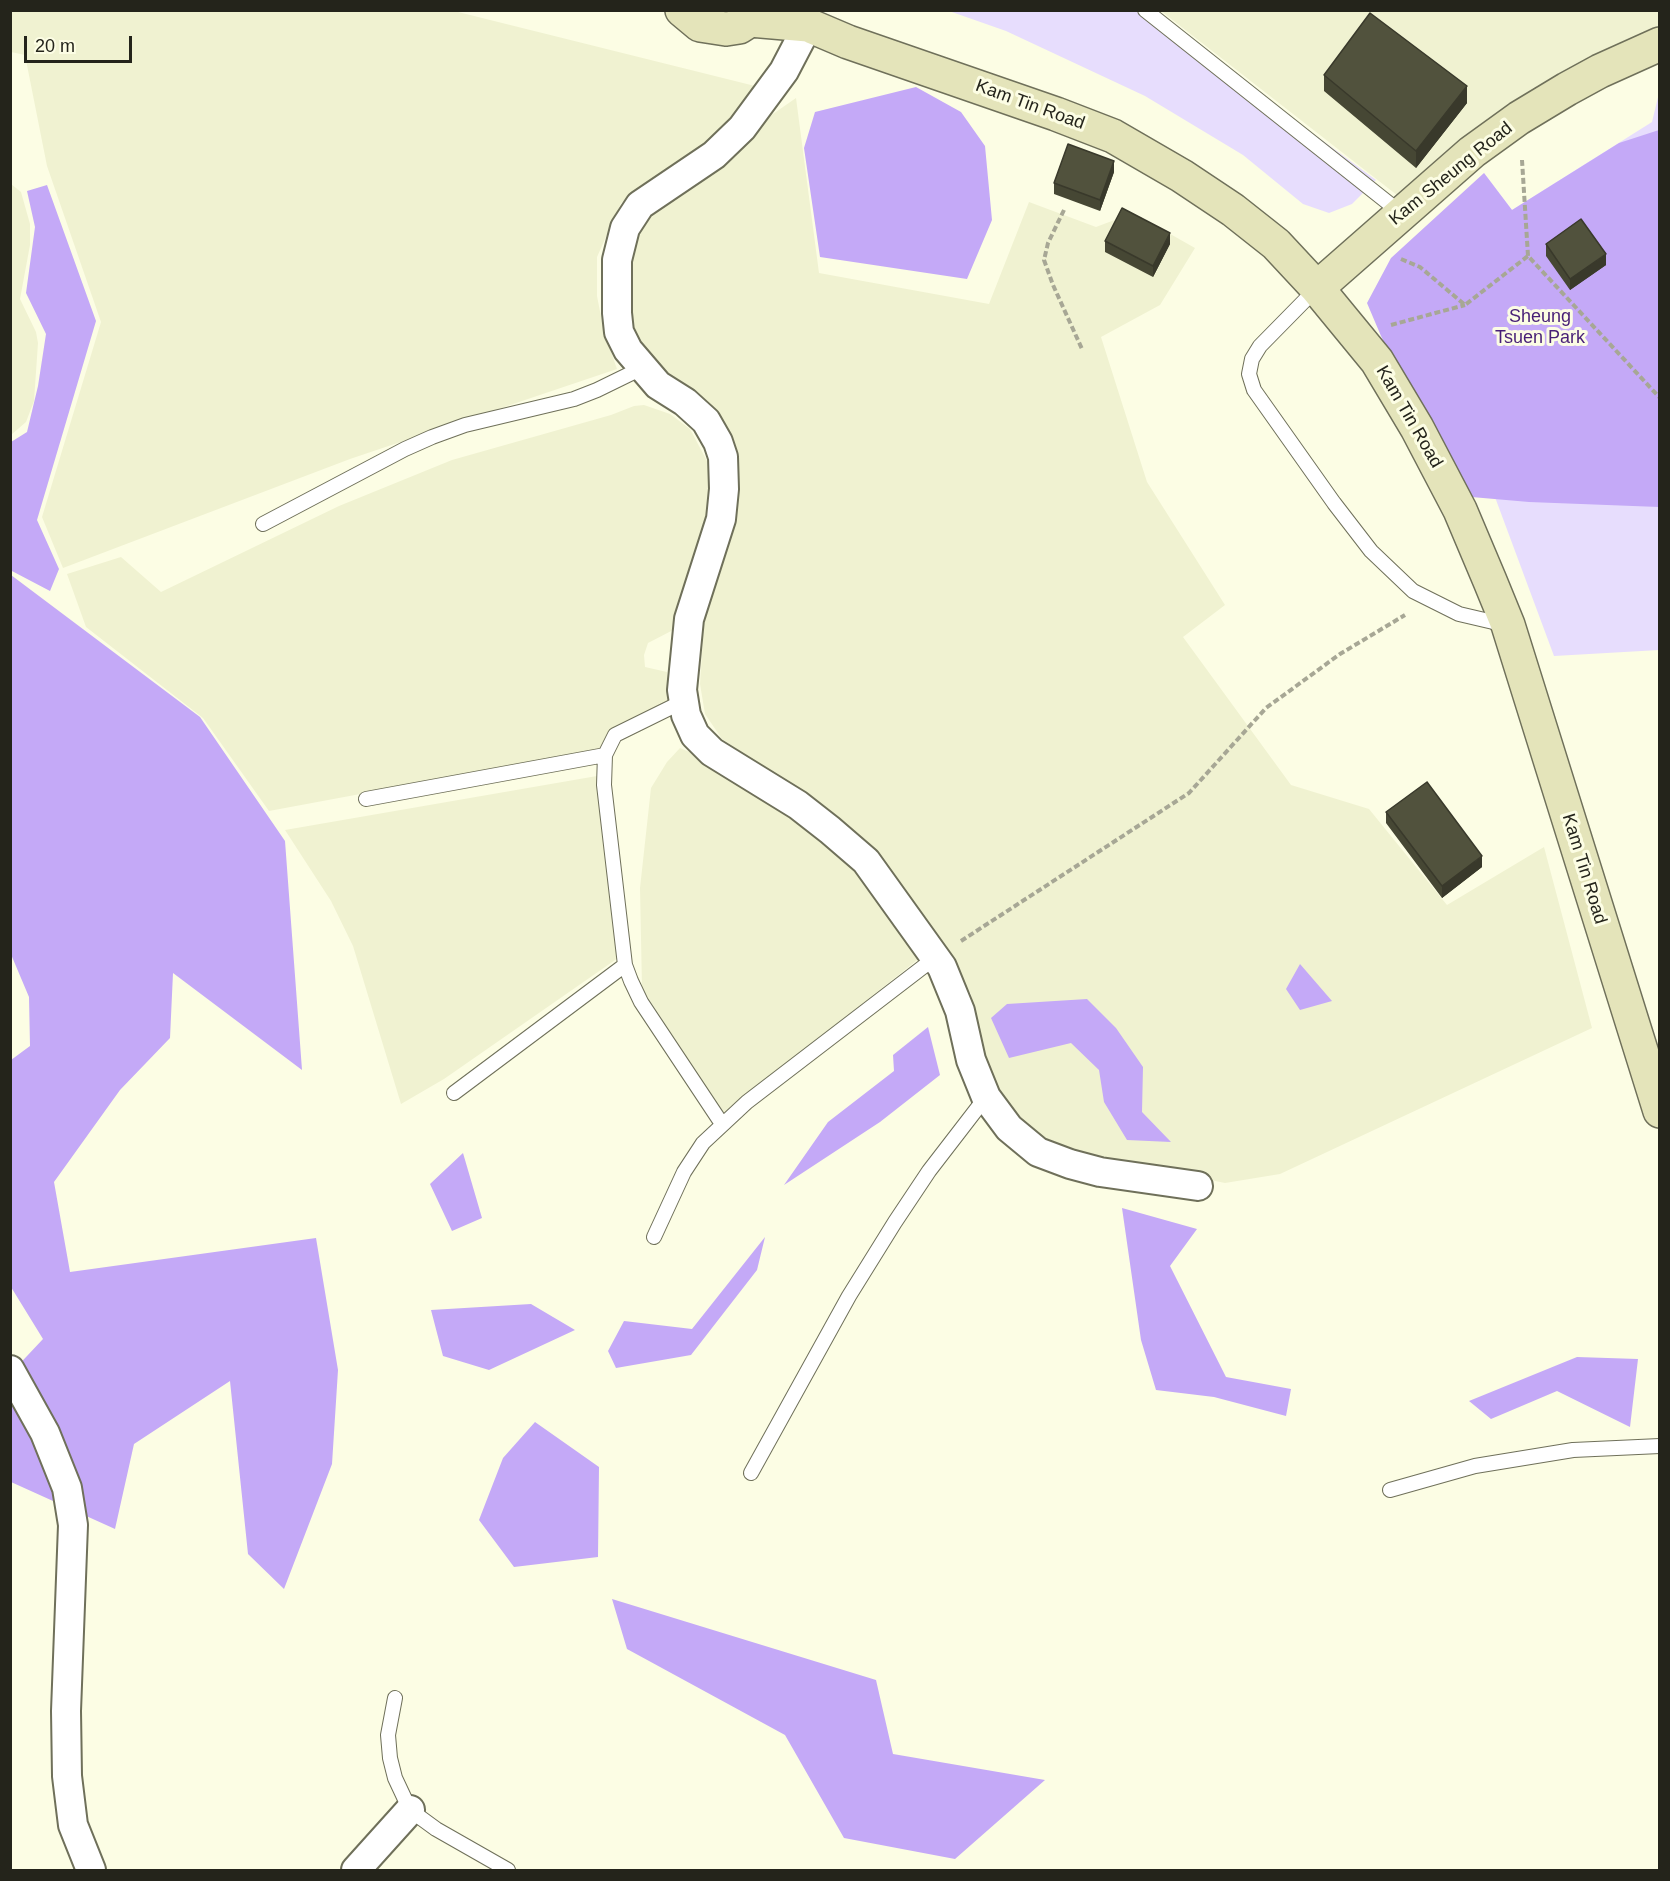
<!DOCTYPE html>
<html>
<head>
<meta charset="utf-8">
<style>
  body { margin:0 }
  #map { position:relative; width:1670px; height:1881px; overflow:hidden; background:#fcfde4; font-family:Arial,sans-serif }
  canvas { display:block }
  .frame { position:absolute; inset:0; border:12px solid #24241b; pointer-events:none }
  .scale { position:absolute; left:24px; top:36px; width:108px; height:27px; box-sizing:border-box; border:3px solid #24241b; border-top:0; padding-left:8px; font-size:18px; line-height:21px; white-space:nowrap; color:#24241b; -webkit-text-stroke:4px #fcfde4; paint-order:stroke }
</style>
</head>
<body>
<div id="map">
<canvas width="1670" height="1881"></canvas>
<div class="frame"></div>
<div class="scale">20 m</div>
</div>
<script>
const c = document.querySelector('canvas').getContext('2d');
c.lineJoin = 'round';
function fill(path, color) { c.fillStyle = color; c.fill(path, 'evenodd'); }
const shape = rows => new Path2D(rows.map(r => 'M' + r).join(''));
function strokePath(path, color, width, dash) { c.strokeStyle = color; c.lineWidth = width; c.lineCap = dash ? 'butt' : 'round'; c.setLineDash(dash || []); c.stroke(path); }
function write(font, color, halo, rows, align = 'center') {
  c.font = font + ' Arial,sans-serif'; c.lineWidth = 6; c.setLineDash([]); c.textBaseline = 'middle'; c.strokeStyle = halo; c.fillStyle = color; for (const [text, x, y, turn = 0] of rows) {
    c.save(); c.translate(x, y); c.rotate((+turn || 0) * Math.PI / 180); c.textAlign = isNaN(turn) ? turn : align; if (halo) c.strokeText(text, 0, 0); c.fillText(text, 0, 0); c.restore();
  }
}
const built = shape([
  [10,11,454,11,755,86,720,135,640,188,621,203,597,257,597,296,604,332,617,369,350,459,63,568,42,517,101,322,47,166,25,55,11,52],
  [1161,11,1659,11,1659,35,1402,199],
  [796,98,819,273,989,304,1029,202,1096,227,1133,213,1195,248,1160,305,1101,337,1147,482,1225,605,1183,637,1291,785,1369,809,1447,905,1544,847,1592,1028,1280,1174,1225,1183,1056,1148,1012,1111,991,1081,979,1041,971,994,944,949,764,768,722,739,705,714,700,684,704,622,725,543,735,448,722,418,707,405,650,364,622,304,638,220,747,132],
  [11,184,21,192,30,224,30,245,20,299,36,332,38,343,34,401,26,422,11,435],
  [644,405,670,414,690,429,707,461,711,471,714,494,677,628,648,643,644,655,645,667,667,672,668,683,673,702,606,737,602,749,269,811,203,718,86,627,67,574,121,557,161,592,339,506,452,460,611,415,634,406],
  [680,748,706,759,793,813,859,864,921,957,723,1114,642,988,640,888,651,788,667,762],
  [597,776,597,787,618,958,444,1079,401,1104,353,946,331,901,285,830]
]);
const green = shape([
  [949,11,1147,11,1376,180,1352,204,1329,213,1303,204,1243,155,1145,96,1006,31],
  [1659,93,1659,650,1554,656,1489,481,1484,173,1512,210,1652,122]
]);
const forest = shape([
  [916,87,961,112,985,146,992,220,967,279,820,257,804,148,815,112],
  [1659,130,1659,507,1529,502,1460,496,1381,336,1367,303,1391,258,1484,173,1512,210,1619,143],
  [47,185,96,321,37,520,59,569,50,591,10,570,11,442,27,432,38,386,46,334,26,293,35,227,27,191],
  [11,575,200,717,285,841,302,1070,173,973,170,1038,120,1090,54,1182,70,1272,316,1238,338,1370,332,1464,284,1589,248,1554,230,1381,134,1444,115,1529,11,1482,11,1373,43,1339,11,1287,11,1060,30,1046,29,997,10,952],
  [1300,964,1332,1001,1300,1010,1286,989],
  [1087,999,1116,1028,1143,1067,1142,1112,1171,1142,1127,1140,1104,1102,1099,1070,1071,1043,1009,1058,991,1018,1007,1004],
  [928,1027,940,1075,880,1122,784,1185,828,1122,894,1071,893,1055],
  [463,1153,482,1218,452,1231,430,1184],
  [1122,1208,1197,1229,1170,1266,1226,1377,1291,1389,1286,1416,1214,1397,1156,1390,1141,1340],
  [765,1237,757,1270,691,1355,616,1368,608,1351,624,1321,692,1329],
  [531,1304,575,1330,489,1370,443,1356,431,1310],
  [1577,1357,1638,1359,1630,1427,1557,1391,1491,1419,1469,1401],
  [535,1422,599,1467,598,1557,514,1567,479,1520,503,1458],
  [612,1599,876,1680,893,1754,1045,1780,955,1859,844,1838,785,1735,627,1649]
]);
const path = shape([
  [1522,160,1528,256],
  [1064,210,1048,243,1044,260,1053,285,1082,349],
  [1401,259,1420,267,1465,305,1528,256,1660,398],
  [1391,325,1465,305],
  [961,941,1189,793,1266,708,1340,654,1405,615]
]);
const lane = shape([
  [1145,10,1401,213],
  [1317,288,1260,346,1252,359,1249,374,1254,390,1334,503,1371,551,1413,591,1459,614,1506,625],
  [263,524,405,449,432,437,465,425,574,399,597,390,642,368],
  [684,701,615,735,605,755,604,785,625,965,631,981,641,1002,722,1124],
  [366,799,605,755],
  [454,1093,625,965],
  [654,1237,684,1172,703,1143,747,1102,936,957],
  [751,1473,849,1296,895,1222,929,1171,986,1097],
  [1390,1490,1475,1466,1573,1450,1660,1446],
  [395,1698,388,1735,390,1758,395,1778,410,1810,436,1829,508,1870]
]);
const street = shape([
  [808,25,784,71,742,128,714,155,640,205,625,228,617,260,617,313,619,332,628,350,658,385,685,402,706,421,718,442,723,457,724,489,721,519,689,619,682,690,686,715,695,735,712,752,798,805,830,830,866,861,942,967,960,1011,971,1060,986,1097,1009,1128,1038,1152,1070,1164,1100,1172,1198,1186],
  [10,1370,45,1433,67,1488,73,1525,66,1711,67,1776,73,1825,91,1870],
  [356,1870,410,1810]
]);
const secondary = shape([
  [682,10,700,25,726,29,739,27,750,20,761,10],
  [750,20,808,25,848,42,1056,114,1113,136,1182,176,1233,210,1276,244,1317,288,1377,361,1417,428,1460,510,1490,581,1508,625,1660,1111],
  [1317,288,1472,152,1519,118,1567,89,1600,71,1660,44]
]);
const wall = shape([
  [1324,75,1467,103,1416,168,1324,91],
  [1114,172,1100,211,1054,194,1054,183],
  [1105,241,1170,244,1153,277,1105,252],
  [1546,244,1606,265,1570,290,1546,256],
  [1386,812,1482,867,1442,898,1386,823]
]);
const shadedWall = shape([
  [1467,86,1467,103,1416,168,1416,151],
  [1114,161,1114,172,1100,211,1100,200],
  [1170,233,1170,244,1153,277,1153,266],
  [1606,254,1606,265,1570,290,1570,279],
  [1482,856,1482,867,1442,898,1442,886]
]);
const building = shape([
  [1370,13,1467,86,1416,151,1324,75,1370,13],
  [1068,144,1114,161,1100,200,1054,183,1068,144],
  [1122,208,1170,233,1153,266,1105,241,1122,208],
  [1581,219,1606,254,1570,279,1546,244,1581,219],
  [1427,782,1482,856,1442,886,1386,812,1427,782]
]);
const streetNames = [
  ["Kam Tin Road",1030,105,20],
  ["Kam Sheung Road",1451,174,-39],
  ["Kam Tin Road",1409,417,60],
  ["Kam Tin Road",1584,869,73]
];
const parkNames = [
  ["Sheung",1540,317],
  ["Tsuen Park",1540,338]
];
fill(built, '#f0f2d1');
fill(green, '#e7ddfd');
fill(forest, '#c4a9f7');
strokePath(lane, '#6f705a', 16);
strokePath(street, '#6f705a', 32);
strokePath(secondary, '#6f705a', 36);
strokePath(path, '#a7a795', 4, [6, 3]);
strokePath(lane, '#fff', 14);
strokePath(street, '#fff', 28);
strokePath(secondary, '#e4e4ba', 33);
fill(wall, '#464734');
fill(shadedWall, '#39392b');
fill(building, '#51523d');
strokePath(building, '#39392b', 1.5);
write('18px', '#24241b', '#fcfde4', streetNames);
write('18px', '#471f76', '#fcfde4', parkNames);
</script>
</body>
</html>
